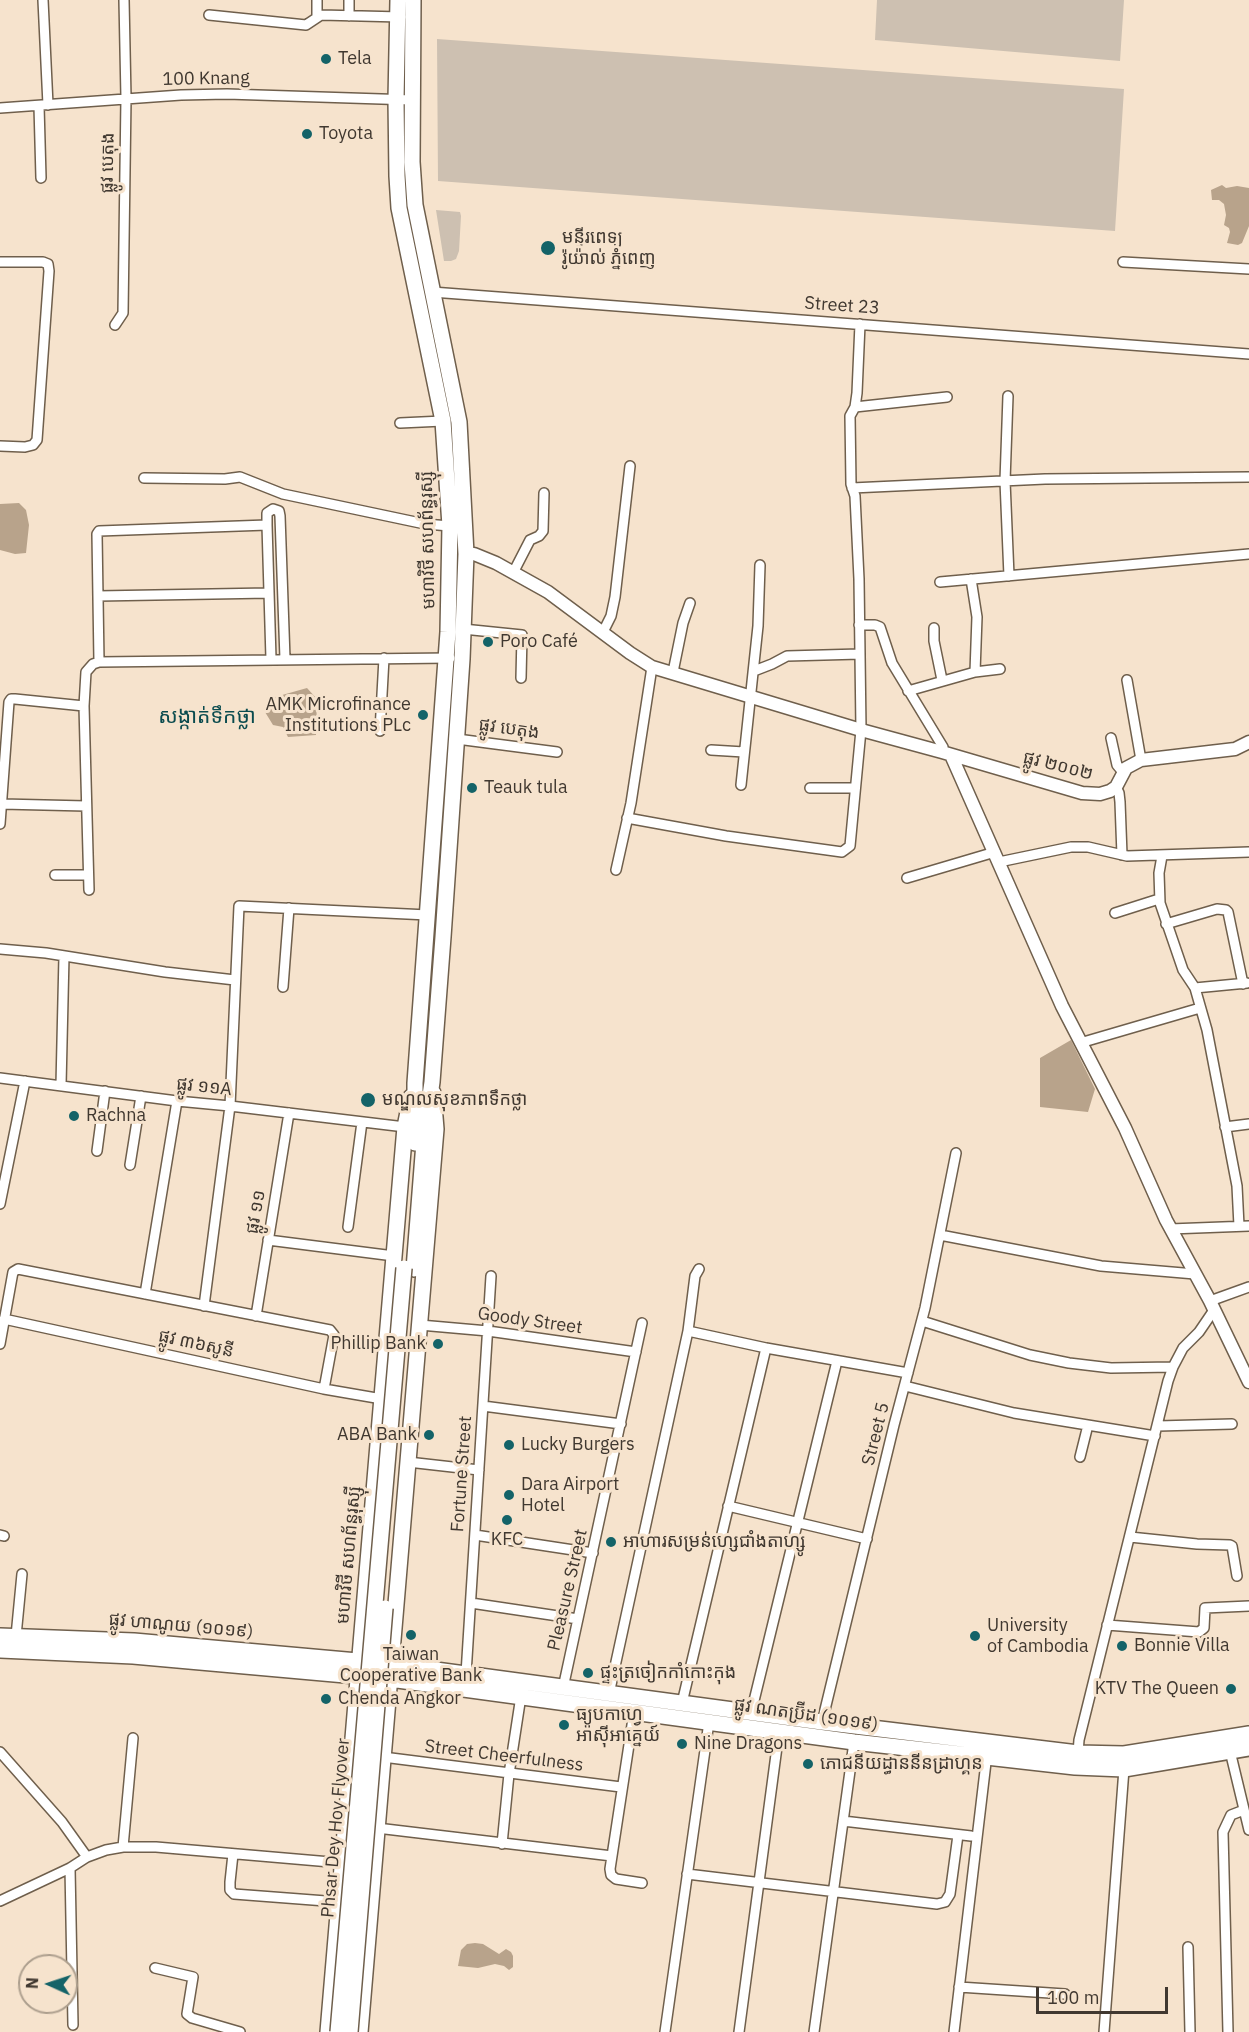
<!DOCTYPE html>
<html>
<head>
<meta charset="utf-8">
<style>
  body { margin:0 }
  #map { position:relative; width:1249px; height:2032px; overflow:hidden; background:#f6e3cd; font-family:"IBM Plex Sans",sans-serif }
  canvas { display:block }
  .north { position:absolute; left:18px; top:1954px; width:60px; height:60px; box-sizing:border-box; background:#f6e3cd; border:2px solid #ad9f8e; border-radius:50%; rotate:273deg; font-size:16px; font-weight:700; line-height:24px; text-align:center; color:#403830 }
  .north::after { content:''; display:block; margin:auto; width:21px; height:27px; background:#146368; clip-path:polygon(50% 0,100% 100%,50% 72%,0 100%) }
  .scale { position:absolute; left:1036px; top:1987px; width:132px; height:27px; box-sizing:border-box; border:3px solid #403830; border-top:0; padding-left:8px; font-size:18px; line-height:21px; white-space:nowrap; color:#403830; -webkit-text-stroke:4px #f6e3cd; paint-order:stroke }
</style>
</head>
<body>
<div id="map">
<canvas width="1249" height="2032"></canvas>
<div class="north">N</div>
<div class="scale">100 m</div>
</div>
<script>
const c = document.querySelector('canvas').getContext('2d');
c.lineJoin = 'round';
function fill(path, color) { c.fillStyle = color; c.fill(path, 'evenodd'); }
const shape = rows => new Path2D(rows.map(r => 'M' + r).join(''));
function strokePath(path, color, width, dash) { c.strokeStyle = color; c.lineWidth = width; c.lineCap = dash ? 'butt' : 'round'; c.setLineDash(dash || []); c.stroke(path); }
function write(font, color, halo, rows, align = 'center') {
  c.font = font + ' "IBM Plex Sans","Noto Sans Khmer",sans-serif'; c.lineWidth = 6; c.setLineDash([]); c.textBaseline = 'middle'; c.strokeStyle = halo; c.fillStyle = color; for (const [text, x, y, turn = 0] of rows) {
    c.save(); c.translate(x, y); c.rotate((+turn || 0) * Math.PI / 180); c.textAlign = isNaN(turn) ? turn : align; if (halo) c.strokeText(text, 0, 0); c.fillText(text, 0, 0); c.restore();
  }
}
const green = shape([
  [877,0,1124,0,1120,61,875,40],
  [437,39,1124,89,1115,231,438,181],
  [436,210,460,212,461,216,459,251,456,259,451,261,444,261]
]);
const water = shape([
  [1222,185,1226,188,1237,186,1249,188,1249,226,1242,243,1238,245,1227,243,1230,232,1229,228,1224,225,1226,215,1224,204,1219,200,1212,200,1211,190],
  [19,503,26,510,29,525,26,553,15,554,0,550,0,504],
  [307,688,317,699,316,735,288,737,283,727,273,725,265,712,268,699],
  [1071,1040,1095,1089,1088,1112,1040,1107,1040,1058],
  [475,1943,483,1944,499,1954,506,1949,511,1952,513,1956,513,1967,509,1970,504,1966,495,1964,478,1968,458,1966,461,1950,467,1944]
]);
const minor = shape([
  [43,0,48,105],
  [317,0,317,17],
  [209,15,306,25,321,15,401,17],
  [349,16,349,0],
  [39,106,41,178],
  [0,108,181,95,227,94,412,100],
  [0,262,43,262,48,264,49,271,37,440,33,445,25,447,0,446],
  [1123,262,1249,269],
  [432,292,1249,354],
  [115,325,123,313,126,98,124,0],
  [1008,396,1005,481,1009,576],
  [855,407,947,397],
  [400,423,443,421],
  [144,478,225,479,240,477,283,494,425,524,450,526],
  [852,488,1045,479,1249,477],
  [513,573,530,540,539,536,543,531,544,493],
  [971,579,977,617,975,672],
  [940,582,1249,554],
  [98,596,269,593],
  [859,625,875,625,880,627,892,663,943,747,942,752],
  [934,628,934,641,942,680],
  [463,629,522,635,521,678],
  [603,632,611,616,615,597,630,466],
  [271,659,267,525,267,513,273,509,279,511,280,516,285,659],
  [99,662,97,534,99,531,267,525],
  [754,671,772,664,787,656,860,654],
  [673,672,683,623,690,603],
  [1127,680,1141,760],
  [908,691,975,672,1000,669],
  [380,731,384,658],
  [1111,738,1117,765,1122,771],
  [457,739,557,752],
  [711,750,744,752],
  [741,785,758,626,760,565],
  [1116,787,1119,793,1120,802,1122,855],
  [810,788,855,788],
  [2,804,86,806],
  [627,818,726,836,842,852,850,846,861,730,859,579,855,496,851,484,850,416,855,407,857,393,860,324],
  [0,824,9,702,11,699,15,699,84,706],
  [1162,856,1159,873,1160,903,1183,970,1195,988,1207,1030,1237,1186,1239,1226],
  [999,862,1071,847,1088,847,1127,856,1249,852],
  [616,870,631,803,652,667],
  [55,875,88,875],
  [907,878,995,852],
  [89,890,84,706,86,672,93,664,99,662,450,658],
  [1115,913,1159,899],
  [1166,924,1217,909,1226,910,1228,912,1243,984],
  [0,949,46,953,165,972,235,980],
  [283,987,289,908],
  [1195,988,1247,983],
  [1080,1043,1200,1008],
  [0,1078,177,1101,230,1106,405,1127],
  [61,1085,64,956],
  [1225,1127,1249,1124],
  [97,1151,105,1091],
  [130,1165,141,1096],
  [0,1204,25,1081],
  [348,1227,362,1122],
  [1170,1229,1249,1226],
  [940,1235,1101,1266,1195,1274],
  [268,1240,394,1256],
  [145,1294,177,1101],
  [1210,1301,1249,1287],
  [204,1306,230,1106,239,906,428,915],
  [256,1316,289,1113],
  [4,1319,324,1389,382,1399],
  [922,1321,1030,1355,1069,1363,1111,1368,1173,1367],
  [420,1325,488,1331,636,1352],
  [688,1331,766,1348,908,1373],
  [0,1344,13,1272,18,1269,330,1330,334,1335,324,1389],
  [905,1386,1014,1413,1155,1436],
  [483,1406,621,1424],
  [1158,1426,1232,1424],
  [1080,1457,1088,1425],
  [408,1462,479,1470],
  [728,1506,867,1539],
  [0,1535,4,1536],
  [475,1535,593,1553],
  [1130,1537,1197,1544,1230,1545,1232,1546,1237,1576],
  [471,1603,578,1619],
  [1107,1625,1199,1632,1204,1628,1205,1608,1249,1606],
  [16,1636,22,1574],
  [466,1674,491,1276],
  [563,1688,642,1323],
  [609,1694,688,1331,695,1276,699,1269],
  [682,1703,766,1348],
  [634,1712,610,1869,611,1875,616,1879,642,1883],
  [751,1713,837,1361],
  [822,1722,894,1425,925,1308,956,1153],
  [1230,1751,1249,1830],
  [0,1752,62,1822,87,1857],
  [1078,1753,1079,1740,1168,1381,1173,1367,1183,1348,1199,1332,1214,1310],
  [383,1757,621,1787],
  [843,1821,971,1836],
  [377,1828,612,1856],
  [502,1844,509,1774,521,1696],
  [123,1847,133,1738],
  [233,1854,230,1882,230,1890,234,1894,339,1902],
  [70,1868,73,2025],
  [687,1874,937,1904,945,1902,950,1894,958,1835],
  [0,1901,70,1868,87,1857,106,1850,123,1847,156,1847,342,1863],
  [1188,1947,1190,2032],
  [155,1968,193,1977,187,2014,192,2018,240,2032],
  [959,1987,1065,1994],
  [665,2032,709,1722],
  [739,2032,779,1732],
  [814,2032,854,1742],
  [954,2032,987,1754],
  [1104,2032,1124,1769],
  [1228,2032,1223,1832,1231,1815,1244,1810]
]);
const tertiary = shape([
  [466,554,474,554,496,563,548,592,630,653,652,667,861,730,942,752,1082,793,1100,794,1110,791,1116,787,1126,768,1141,760,1235,749,1249,742],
  [951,755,1062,1006,1125,1128,1166,1220,1210,1301,1249,1382]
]);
const primary = shape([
  [0,1636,134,1641,391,1664,822,1722,1078,1753,1124,1754,1249,1734],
  [0,1650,133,1656,390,1679,854,1742,1075,1767,1124,1769,1249,1748],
  [328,2032,405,1127,411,1097],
  [360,2032,436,1129,433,1093]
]);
const trunk = shape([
  [398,0,396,100,397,176,399,208,443,421,450,526,448,632,415,1083,415,1143],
  [413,0,412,162,415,205,459,422,466,554,462,659,443,937,432,1082,425,1130,414,1269]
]);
const trunkBridge = shape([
  [338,2032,404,1268],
  [350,2032,385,1608]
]);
const markers = [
  [326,59,6,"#146368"],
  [307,134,6,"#146368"],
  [548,248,8,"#146368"],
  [488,642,6,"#146368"],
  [423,715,6,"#146368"],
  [472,788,6,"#146368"],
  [368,1100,8,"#146368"],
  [74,1116,6,"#146368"],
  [438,1344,6,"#146368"],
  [429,1435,6,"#146368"],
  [509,1445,6,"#146368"],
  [509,1495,6,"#146368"],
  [507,1520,6,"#146368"],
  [611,1542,6,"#146368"],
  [411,1635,6,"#146368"],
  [975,1636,6,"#146368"],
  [1122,1646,6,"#146368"],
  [588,1673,6,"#146368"],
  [1231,1689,6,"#146368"],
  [326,1699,6,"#146368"],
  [564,1725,6,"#146368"],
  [682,1744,6,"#146368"],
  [808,1764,6,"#146368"]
];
const poiNames = [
  ["Tela",338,59],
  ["Toyota",319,134],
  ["មន្ទីរពេទ្យ",562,238],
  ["រ៉ូយ៉ាល់ ភ្នំពេញ",562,259],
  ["Poro Café",500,642],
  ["AMK Microfinance",411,705,"right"],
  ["Institutions PLc",411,726,"right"],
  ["Teauk tula",484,788],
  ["មណ្ឌលសុខភាពទឹកថ្លា",382,1100],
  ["Rachna",86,1116],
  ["Phillip Bank",426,1344,"right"],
  ["ABA Bank",417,1435,"right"],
  ["Lucky Burgers",521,1445],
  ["Dara Airport",521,1485],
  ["Hotel",521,1506],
  ["KFC",507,1540,"center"],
  ["អាហារសម្រន់ហ្សេជាំងតាហ្សូ",623,1542],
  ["University",987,1626],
  ["of Cambodia",987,1647],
  ["Bonnie Villa",1134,1646],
  ["Taiwan",411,1655,"center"],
  ["Cooperative Bank",411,1676,"center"],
  ["ផ្ទះត្រចៀកកាំកោះកុង",600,1673],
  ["KTV The Queen",1219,1689,"right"],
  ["Chenda Angkor",338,1699],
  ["ធ្យូបកាហ្វេ",576,1715],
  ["អាស៊ីអាគ្នេយ៍",576,1736],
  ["Nine Dragons",694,1744],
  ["ភោជនីយដ្ធាននីនដ្រាហ្គន",820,1764]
];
const streetNames = [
  ["100 Knang",206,79,-1],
  ["ផ្លូវ បេតុង",108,163,-89],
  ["Street 23",842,306,4],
  ["មហាវិថី សហព័ន្ធរុស្ស៊ី",428,540,-91],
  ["ផ្លូវ បេតុង",509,729,8],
  ["ផ្លូវ ២០០២",1058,766,14],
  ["ផ្លូវ ១១A",204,1087,6],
  ["ផ្លូវ ១១",256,1212,-80],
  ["Goody Street",530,1321,8],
  ["ផ្លូវ ៣៦សូនី",196,1344,12],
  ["Street 5",876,1434,-76],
  ["Fortune Street",462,1474,-86],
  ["មហាវិថី សហព័ន្ធរុស្ស៊ី",349,1555,-85],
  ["Pleasure Street",568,1590,-77],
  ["ផ្លូវ ហាណូយ (១០១៩)",181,1626,5],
  ["ផ្លូវ ណតប្រ៊ីដ (១០១៩)",806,1715,8],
  ["Street Cheerfulness",504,1756,7],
  ["Phsar Dey Hoy Flyover",336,1828,-85]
];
const quarterNames = [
  ["សង្កាត់ទឹកថ្លា",207,717]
];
fill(green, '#cdc0b1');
fill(water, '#b8a38b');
strokePath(minor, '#6f5f4c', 12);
strokePath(tertiary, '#6f5f4c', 15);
strokePath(primary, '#6f5f4c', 18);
strokePath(trunk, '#6f5f4c', 18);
strokePath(minor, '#fff', 9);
strokePath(tertiary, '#fff', 12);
strokePath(primary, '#fff', 15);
strokePath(trunk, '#fff', 15);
strokePath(trunkBridge, '#6f5f4c', 18, []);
strokePath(trunkBridge, '#fff', 15);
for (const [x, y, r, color] of markers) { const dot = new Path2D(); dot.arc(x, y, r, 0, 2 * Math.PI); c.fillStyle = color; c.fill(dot); strokePath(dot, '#f6e3cd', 2); }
write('18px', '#403830', '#f6e3cd', poiNames, 'left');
write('18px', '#403830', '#f6e3cd', streetNames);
write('21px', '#0a4b4e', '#f6e3cd', quarterNames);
</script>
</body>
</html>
